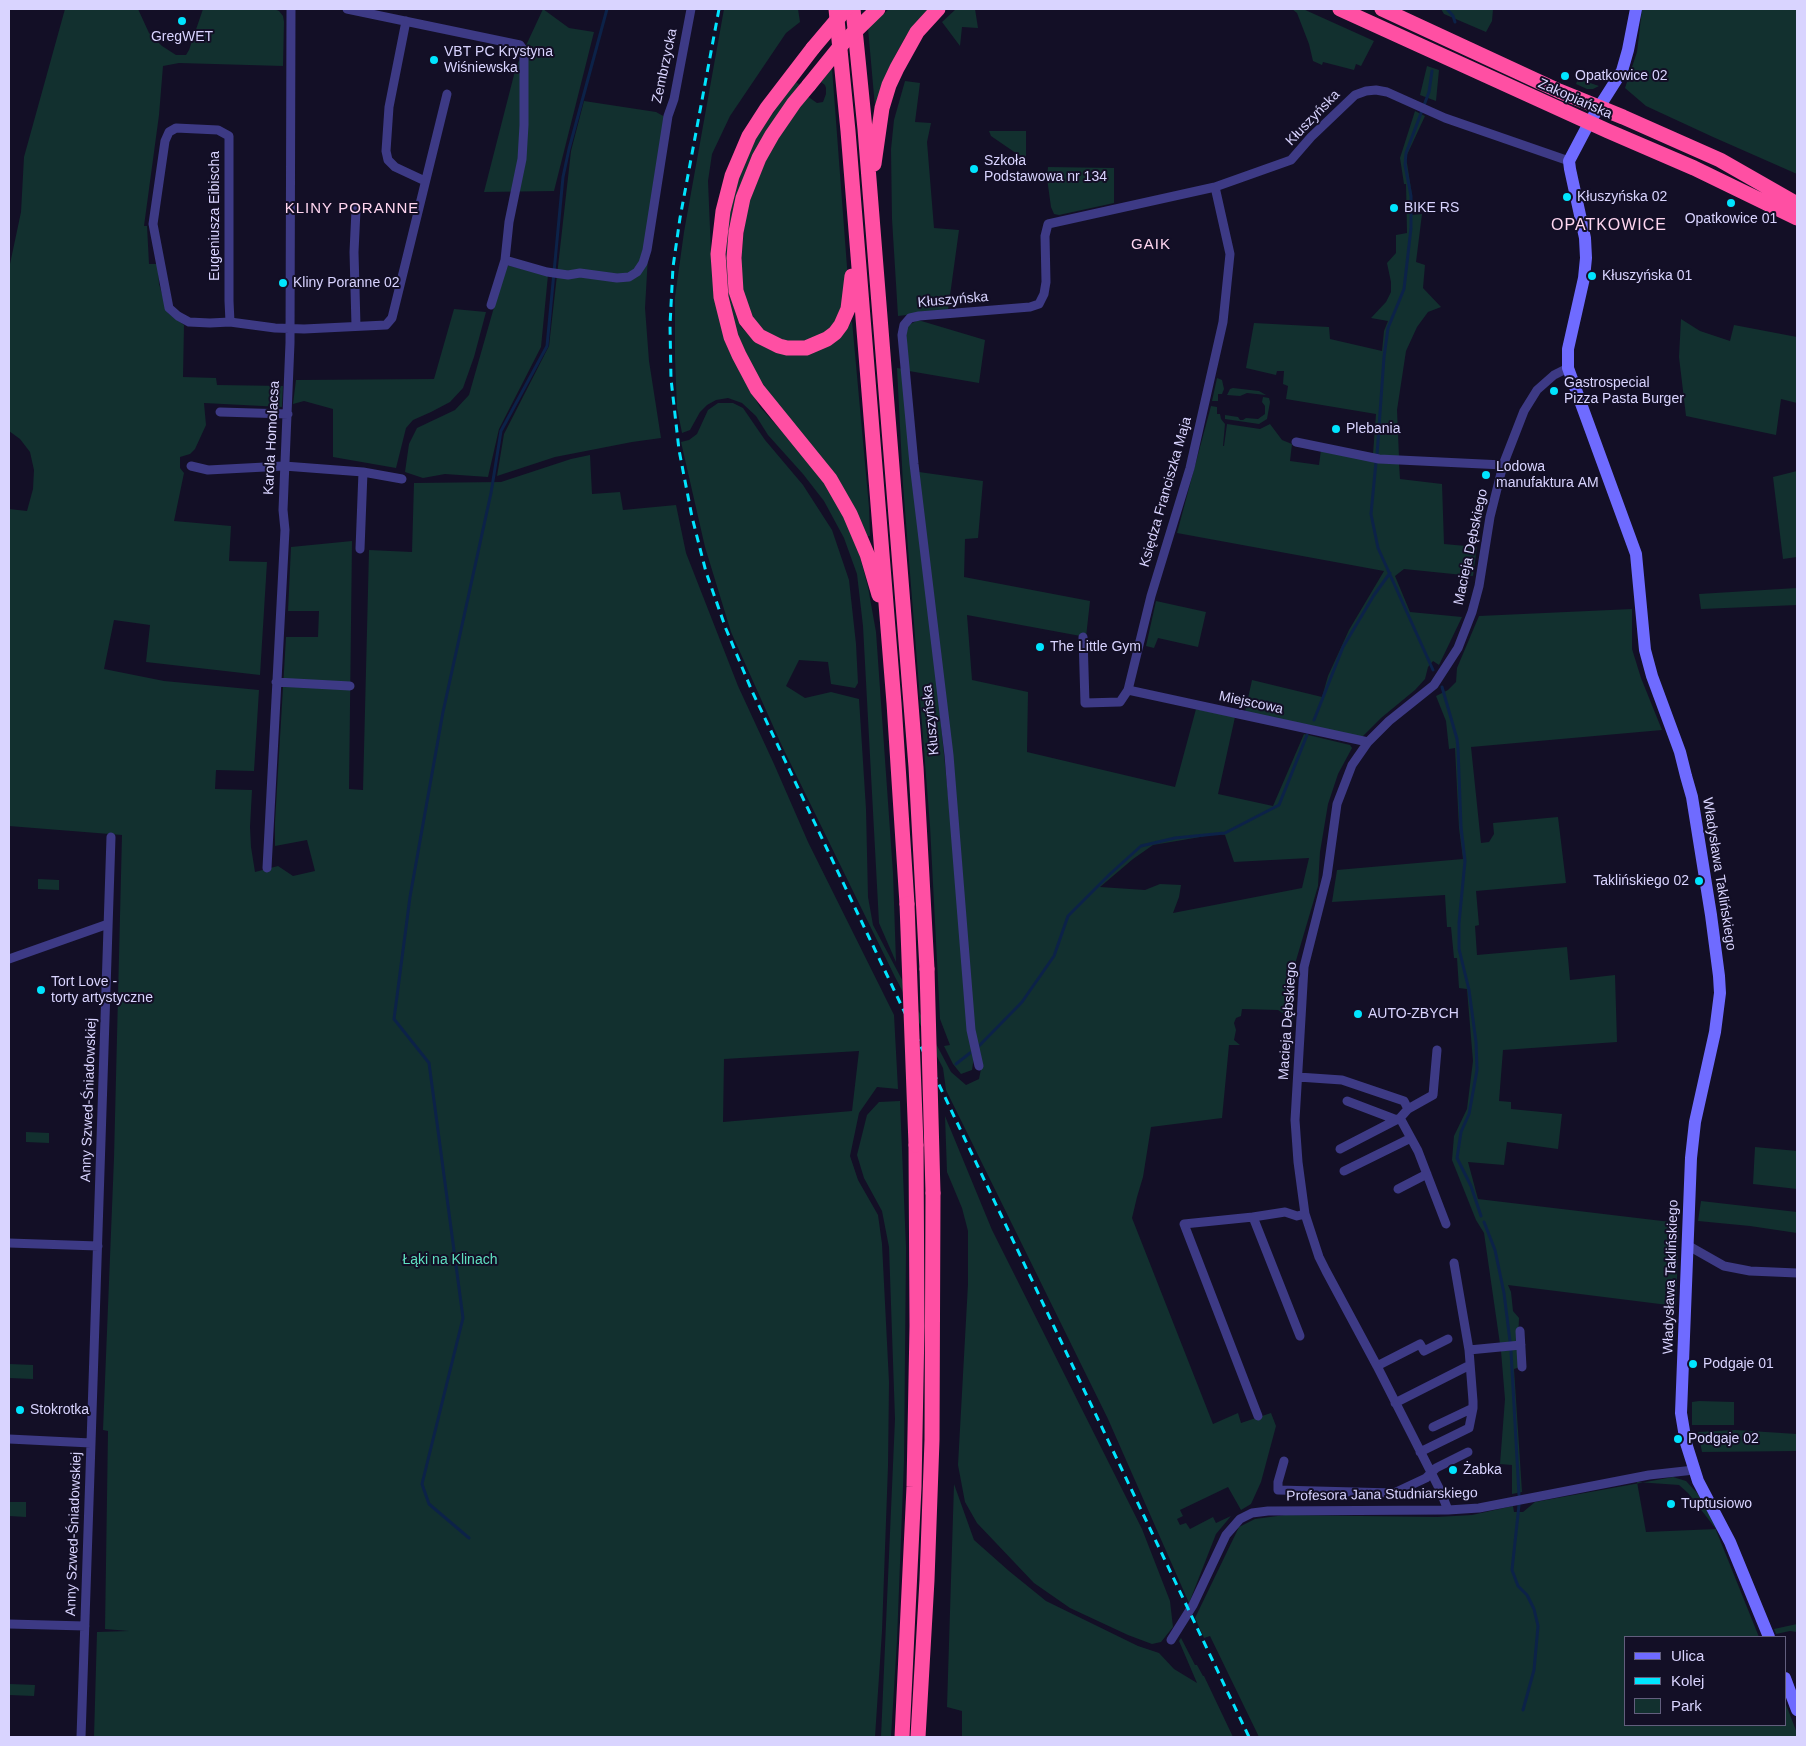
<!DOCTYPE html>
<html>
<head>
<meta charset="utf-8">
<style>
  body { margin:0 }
  #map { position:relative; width:1806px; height:1746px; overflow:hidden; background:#130f26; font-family:Arial,sans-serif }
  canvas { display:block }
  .frame { position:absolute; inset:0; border:10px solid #d9d4ff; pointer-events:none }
  .legend { position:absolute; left:1624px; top:1636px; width:162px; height:90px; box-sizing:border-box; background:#130f26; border:1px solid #625e7d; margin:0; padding:6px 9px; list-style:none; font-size:15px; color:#d9d4ff }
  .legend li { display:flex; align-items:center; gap:10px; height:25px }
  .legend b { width:25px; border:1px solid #625e7d }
</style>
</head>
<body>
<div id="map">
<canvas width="1806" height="1746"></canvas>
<div class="frame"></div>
<ul class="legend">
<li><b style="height:6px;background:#6f6bff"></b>Ulica</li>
<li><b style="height:6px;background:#00e5ff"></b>Kolej</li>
<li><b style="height:14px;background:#12302f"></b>Park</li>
</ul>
</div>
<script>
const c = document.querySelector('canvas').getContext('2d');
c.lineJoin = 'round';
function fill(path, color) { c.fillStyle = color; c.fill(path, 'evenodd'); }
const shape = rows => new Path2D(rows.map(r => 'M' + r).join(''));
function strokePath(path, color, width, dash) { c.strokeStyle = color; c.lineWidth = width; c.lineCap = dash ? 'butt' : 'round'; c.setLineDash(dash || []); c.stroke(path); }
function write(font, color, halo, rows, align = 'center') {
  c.font = font + ' Arial,sans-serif'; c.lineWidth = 4; c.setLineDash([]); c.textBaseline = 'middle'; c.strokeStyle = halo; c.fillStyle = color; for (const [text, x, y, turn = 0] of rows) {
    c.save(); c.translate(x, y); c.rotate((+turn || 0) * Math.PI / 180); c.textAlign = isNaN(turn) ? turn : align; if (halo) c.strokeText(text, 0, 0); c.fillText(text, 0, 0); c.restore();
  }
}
const green = shape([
  [65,9,138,9,149,33,162,46,176,55,186,55,189,50,203,9,274,9,279,11,283,16,284,22,283,66,179,63,163,66,159,115,144,226,147,226,149,264,158,264,159,284,168,313,184,325,183,377,216,378,217,385,283,386,282,407,204,403,206,425,195,449,190,454,180,457,180,468,184,473,174,521,231,526,229,561,267,562,260,675,146,662,150,625,114,620,104,669,164,681,259,690,254,771,216,770,215,789,252,790,250,827,251,847,255,872,278,866,293,876,315,871,307,840,275,846,275,822,286,637,318,637,319,611,288,611,291,547,352,541,349,789,363,790,369,550,412,552,414,483,501,482,571,459,590,455,592,494,620,492,623,510,676,505,686,553,738,686,774,764,808,842,894,1015,898,1089,877,1087,859,1113,850,1156,858,1180,878,1215,882,1244,889,1382,888,1466,882,1631,875,1737,94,1737,97,1632,129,1631,105,1629,108,1431,103,1430,114,1158,122,835,9,826,9,509,27,511,33,489,34,470,30,452,20,439,9,431,9,264,10,264,21,212,24,157],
  [859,1051,852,1111,723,1122,724,1059],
  [543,9,569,28,594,32,554,191,484,192,516,67],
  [724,9,798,9,800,22,786,33,730,116,712,154,708,181,712,277,740,372,760,407,813,466,837,501,857,545,868,587,876,632,893,873,896,962,879,923,863,626,857,574,844,538,824,501,803,474,768,435,756,416,742,403,728,398,716,400,707,405,700,412,690,430,682,433,677,408,675,358,675,297,684,232],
  [889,9,899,10,902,9,928,9,906,36,896,54,882,85,875,107,868,28],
  [956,9,975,9,978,28,962,27,960,46,942,22],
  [1292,9,1303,9,1374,41,1361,66,1356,64,1354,70,1323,62,1322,65,1313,61,1309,44,1297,13],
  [1441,9,1493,9,1492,21,1486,32,1444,14],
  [1642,9,1797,9,1797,174,1713,137,1646,106,1625,88,1637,52],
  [1427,66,1439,70,1436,101,1420,95],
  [832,68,847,267,848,285,845,305,829,331,809,341,788,342,768,335,751,318,743,294,741,264,744,229,748,205,768,154,807,96,817,103,823,102,826,94,826,88,825,85,821,82],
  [1578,79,1599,86,1593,89,1587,89,1576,84],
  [795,81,801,86,756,152,731,298,737,318,741,327,755,341,772,351,843,334,852,321,869,507,870,536,867,536,760,383,740,343,727,301,723,262,728,207,751,145],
  [905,81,920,83,915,122,931,123,927,142,934,228,959,230,948,310,898,316,892,219,891,149,894,120],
  [584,101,656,112,667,118,648,256,645,308,649,361,661,438,632,442,555,457,497,476,504,434,549,346,571,151],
  [1415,111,1425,116,1406,157,1412,195,1412,215,1422,214,1416,262,1425,265,1423,288,1441,307,1428,312,1417,327,1406,351,1397,410,1399,457,1379,456,1373,454,1376,414,1286,399,1288,386,1283,384,1284,371,1277,371,1276,375,1246,368,1254,323,1329,327,1330,339,1382,351,1384,331,1388,321,1371,318,1386,302,1391,292,1391,282,1387,263,1396,253,1396,235,1407,233,1406,184,1404,184,1400,158],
  [989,131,1026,131,1026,160,991,136],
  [1048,167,1114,168,1114,203,1059,215,1054,214,1051,207,1047,178],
  [506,265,548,275,541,347,499,429,488,477,445,474,423,478,405,472,409,444,417,428,455,410,469,395],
  [454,309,486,312,474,357,463,388,450,402,431,412,413,420,406,428,396,468,333,457,333,409,304,401,293,404,296,380,434,379],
  [1681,319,1700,331,1730,341,1734,325,1797,337,1797,403,1781,399,1776,435,1686,416,1679,357],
  [918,320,985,340,979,383,909,371,906,335,907,326],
  [897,368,903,369,937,684,974,1057,972,1070,961,1074,953,1064,944,1046,950,1045,940,1019,930,826,903,485],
  [1217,378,1222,380,1224,389,1222,394,1218,394,1218,401,1212,401],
  [1233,388,1259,391,1266,395,1247,393,1240,396,1227,395,1230,389],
  [1263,397,1269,398,1270,402,1267,419,1259,424,1225,419,1225,415,1238,417,1240,420,1243,420,1246,418,1258,419,1265,414,1265,406,1262,402],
  [718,403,733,403,743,408,765,440,803,485,832,530,849,580,856,644,858,683,855,688,831,684,828,662,799,660,786,686,805,698,831,692,859,699,866,809,868,897,873,925,951,1072,966,1085,979,1079,982,1064,974,1036,919,472,983,481,978,538,965,539,964,577,1090,601,1086,637,967,615,972,680,1028,692,1027,752,1175,787,1196,709,1235,717,1218,794,1273,806,1304,734,1350,745,1352,748,1338,774,1328,804,1320,852,1318,886,1295,964,1294,991,1287,992,1287,1006,1293,1013,1293,1020,1278,1010,1242,1009,1241,1016,1236,1018,1234,1023,1236,1030,1234,1040,1240,1045,1229,1045,1222,1118,1151,1127,1143,1177,1137,1197,1132,1218,1213,1424,1238,1413,1241,1423,1271,1413,1276,1426,1261,1482,1251,1504,1241,1510,1228,1487,1180,1510,1183,1516,1177,1519,1180,1525,1186,1523,1190,1529,1213,1517,1216,1523,1231,1516,1216,1534,1189,1603,1108,1419,946,1090,943,1068,895,977,782,746,731,632,705,547,681,442,689,440,697,434,708,410],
  [1218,834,1225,835,1234,862,1309,858,1302,888,1173,913,1179,897,1181,885,1160,884,1145,890,1100,887,1133,859,1153,845],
  [1211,406,1217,407,1217,414,1220,414,1221,419,1225,424,1223,446,1224,446,1227,424,1260,429,1270,424,1282,440,1292,444,1290,461,1319,465,1321,450,1399,464,1400,479,1442,484,1444,544,1477,547,1473,576,1404,569,1395,576,1410,612,1462,617,1439,665,1433,661,1428,667,1425,679,1415,690,1381,718,1362,737,1245,712,1252,680,1322,697,1328,676,1349,630,1384,571,1177,533],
  [1797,471,1797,557,1783,559,1773,477],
  [1797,588,1797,605,1701,609,1699,594],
  [1156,601,1206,612,1198,647,1158,638,1154,648,1146,646],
  [1632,609,1632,649,1641,678,1662,730,1471,747,1481,843,1489,842,1494,834,1493,823,1558,817,1566,883,1476,891,1479,925,1475,926,1477,955,1567,947,1570,980,1615,975,1617,1042,1503,1050,1499,1101,1511,1102,1511,1109,1562,1114,1558,1149,1507,1142,1504,1165,1468,1162,1478,1199,1679,1223,1676,1306,1508,1285,1511,1292,1513,1311,1519,1318,1518,1342,1500,1344,1484,1233,1476,1220,1452,1160,1454,1136,1467,1109,1473,1061,1467,989,1459,988,1457,958,1454,958,1451,927,1447,927,1445,895,1332,902,1337,870,1463,859,1459,828,1455,748,1449,749,1446,721,1436,696,1448,690,1456,682,1457,668,1479,616],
  [38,879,59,880,59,890,38,889],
  [900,1101,906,1248,904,1461,897,1640,891,1737,881,1737,895,1419,889,1247,882,1211,864,1178,857,1155,867,1115,879,1102],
  [945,1116,992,1230,1142,1529,1170,1601,1173,1627,1161,1642,1152,1644,1128,1635,1070,1608,1034,1583,977,1523,965,1502,958,1465,968,1284,968,1231,962,1208,947,1172],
  [26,1132,49,1133,49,1143,26,1142],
  [1755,1147,1797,1151,1797,1189,1753,1184],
  [1701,1201,1797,1212,1797,1233,1750,1226,1698,1221],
  [1518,1349,1520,1367,1514,1369,1522,1492,1512,1494,1512,1465,1500,1464,1505,1399,1501,1351],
  [9,1364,33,1365,33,1379,9,1378],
  [1699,1401,1734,1402,1734,1425,1692,1425,1692,1402],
  [1735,1430,1797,1434,1797,1451,1702,1452,1698,1432],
  [1673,1477,1686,1481,1697,1493,1718,1529,1716,1530,1759,1637,1625,1637,1625,1725,1785,1725,1785,1702,1797,1733,1797,1737,1259,1737,1210,1636,1204,1638,1195,1618,1239,1527,1255,1519,1285,1515,1437,1517,1472,1515,1513,1506,1514,1512,1523,1512,1535,1502],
  [1637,1482,1679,1485,1688,1493,1716,1529,1646,1532],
  [954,1484,974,1540,1009,1571,1046,1601,1138,1646,1159,1653,1174,1669,1197,1683,1179,1641,1181,1638,1195,1665,1197,1665,1203,1676,1204,1676,1233,1737,962,1737,962,1711,947,1707],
  [9,1502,26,1502,26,1517,9,1516],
  [1797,1624,1797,1632,1790,1631,1776,1634,1774,1629],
  [10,1684,35,1685,34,1696,9,1695]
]);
const stream = shape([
  [1447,9,1453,16,1455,22],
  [1377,455,1384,357,1388,328,1404,289,1411,228,1411,196,1405,165,1406,153,1429,92,1432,71],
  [1376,462,1371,514,1378,548,1433,670],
  [1442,687,1457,739,1458,749,1461,827,1465,861,1459,923,1459,949,1469,990,1476,1042,1477,1070,1469,1114,1461,1132,1457,1158,1471,1186,1481,1216],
  [1314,720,1343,647,1374,595,1390,573],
  [978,1047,1022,1002,1054,956,1068,916,1110,874,1141,846,1175,838,1225,833,1279,805,1307,735],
  [956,1064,970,1053],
  [1484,1222,1495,1250,1504,1293,1510,1341],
  [1511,1351,1519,1495],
  [1519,1505,1512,1570,1518,1586,1527,1595,1534,1609,1538,1626,1534,1670,1523,1710],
  [469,1538,429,1504,422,1484,463,1318,429,1063,394,1019,410,897,443,712,491,493,501,431,547,346,563,177,569,149,607,9]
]);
const street = shape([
  [347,9,520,45,524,51,524,125,522,159,509,222,505,260,491,305],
  [406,21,389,107,386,151,388,160,395,167,425,181],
  [356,210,354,252,356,326],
  [505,260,547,272,568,275,580,273,617,278,629,277,637,272,643,263,647,250,668,116,674,99,691,9],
  [230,322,229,301,229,136,218,130,176,128,169,132,165,141,153,224,169,308,178,316,189,322,210,323,230,322,275,328,304,329,386,325,392,318,447,94],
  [220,412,288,414],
  [1296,442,1379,459,1503,465],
  [191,466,208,470,284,466,363,472,360,549],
  [363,472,402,479],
  [1083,637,1085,703,1120,702,1128,690,1151,596,1190,468,1223,322,1230,254,1215,187],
  [276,682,350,686],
  [1128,690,1368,742],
  [267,868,285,530,283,510,290,343,291,9],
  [9,959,108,924],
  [979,1066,971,1030,949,755,914,464,902,335,904,325,910,318,919,316,1030,307,1039,304,1044,294,1046,282,1045,236,1048,224,1215,187,1291,160,1311,137,1355,95,1366,91,1376,90,1387,92,1445,118,1569,161],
  [1298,1077,1342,1080,1404,1101,1408,1109,1400,1118,1418,1151,1446,1224],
  [1347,1101,1397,1120],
  [1408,1109,1433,1095,1437,1050],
  [1340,1149,1400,1118],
  [1344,1171,1411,1138],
  [1398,1189,1427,1174],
  [1253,1217,1184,1224,1258,1416],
  [9,1243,98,1246],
  [1687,1245,1724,1266,1750,1271,1797,1273],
  [1520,1331,1522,1367],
  [1300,1336,1253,1217,1285,1212,1297,1216,1305,1214],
  [1469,1350,1521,1345],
  [1377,1366,1420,1344,1424,1351,1448,1339],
  [1395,1403,1470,1365],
  [1433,1427,1473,1408],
  [9,1439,91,1443,81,1737],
  [91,1443,111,837],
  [1420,1452,1469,1428,1473,1408,1473,1401,1469,1350,1454,1263],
  [1284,1461,1278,1482,1278,1490,1394,1493,1426,1478,1436,1468,1468,1452],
  [1448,1510,1440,1490,1377,1366,1326,1271,1319,1257,1305,1214,1298,1162,1295,1120,1304,967,1327,876,1337,804,1352,765,1368,742,1389,721,1434,685,1458,648,1472,612,1479,586,1490,517,1503,465,1524,411,1537,390,1554,375,1568,368],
  [9,1624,85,1626],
  [1171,1640,1193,1605,1226,1535,1240,1519,1252,1513,1268,1511,1448,1510,1479,1508,1649,1475,1694,1470]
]);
const secondary = shape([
  [1636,9,1628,50,1622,71,1589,123,1569,161,1570,169,1585,238,1586,258,1584,278,1568,349,1568,368,1636,554,1645,650,1652,676,1680,752,1686,776,1692,797,1711,915,1719,976,1720,993,1715,1032,1695,1122,1691,1158,1681,1413,1686,1443,1698,1481,1730,1542,1769,1637],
  [1785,1678,1797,1710]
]);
const highway = shape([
  [836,9,848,131,894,703,907,904],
  [853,9,865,129,916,767,927,969],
  [1340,9,1608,131,1694,168,1797,218],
  [1382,9,1559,91,1623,117,1720,160,1797,204],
  [813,48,767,108,749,136,732,176,723,211,718,254,721,297,731,337,739,355,757,389,830,479,850,514,867,554,879,595],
  [809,85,794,103,772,135,759,158,743,198,736,232,734,258,736,291,746,320,759,336,779,346,787,348,806,348,827,339,835,333,841,325,848,309,852,276],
  [874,164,882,108,889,85,897,68,917,32,938,9],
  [902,1737,914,1487,917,1326,916,1145],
  [918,1737,927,1580,932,1440,933,1193]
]);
const rail = shape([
  [719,9,680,218,673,267,670,325,671,379,679,450,692,517,706,572,726,629,752,691,1249,1737]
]);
const highwayBridge = shape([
  [813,48,846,9],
  [809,85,843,43,878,9],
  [907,904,916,1145],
  [927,969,933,1193]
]);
const markers = [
  [182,21,5,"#00e5ff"],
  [434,60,5,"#00e5ff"],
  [1565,76,5,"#00e5ff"],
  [974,169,5,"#00e5ff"],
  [1567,197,5,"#00e5ff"],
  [1731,203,5,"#00e5ff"],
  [1394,208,5,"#00e5ff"],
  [1592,276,5,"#00e5ff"],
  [283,283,5,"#00e5ff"],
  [1554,391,5,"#00e5ff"],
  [1336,429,5,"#00e5ff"],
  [1486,475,5,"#00e5ff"],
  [1040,647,5,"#00e5ff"],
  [1699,881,5,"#00e5ff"],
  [41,990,5,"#00e5ff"],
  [1358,1014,5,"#00e5ff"],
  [1693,1364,5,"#00e5ff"],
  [20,1410,5,"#00e5ff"],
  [1678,1439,5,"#00e5ff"],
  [1453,1470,5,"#00e5ff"],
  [1671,1504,5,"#00e5ff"]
];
const poiNames = [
  ["GregWET",182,37,"center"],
  ["VBT PC Krystyna",444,52],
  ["Wiśniewska",444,68],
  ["Opatkowice 02",1575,76],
  ["Szkoła",984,161],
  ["Podstawowa nr 134",984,177],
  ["Kłuszyńska 02",1577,197],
  ["BIKE RS",1404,208],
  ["Opatkowice 01",1731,219,"center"],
  ["Kłuszyńska 01",1602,276],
  ["Kliny Poranne 02",293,283],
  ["Gastrospecial",1564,383],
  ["Pizza Pasta Burger",1564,399],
  ["Plebania",1346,429],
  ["Lodowa",1496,467],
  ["manufaktura AM",1496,483],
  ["The Little Gym",1050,647],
  ["Taklińskiego 02",1689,881,"right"],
  ["Tort Love -",51,982],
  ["torty artystyczne",51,998],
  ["AUTO-ZBYCH",1368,1014],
  ["Podgaje 01",1703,1364],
  ["Stokrotka",30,1410],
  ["Podgaje 02",1688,1439],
  ["Żabka",1463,1470],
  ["Tuptusiowo",1681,1504]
];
const streetNames = [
  ["Zembrzycka",665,66,-78],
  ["Zakopiańska",1575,99,24],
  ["Kłuszyńska",1313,118,-46],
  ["Eugeniusza Eibischa",215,216,-90],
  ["Kłuszyńska",953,300,-5],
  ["Karola Homolacsa",272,438,-87],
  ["Księdza Franciszka Maja",1166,492,-74],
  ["Macieja Dębskiego",1471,547,-78],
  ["Miejscowa",1251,703,12],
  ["Kłuszyńska",931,720,-96],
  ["Władysława Taklińskiego",1719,874,81],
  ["Macieja Dębskiego",1288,1021,-86],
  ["Anny Szwed-Śniadowskiej",89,1100,-88],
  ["Władysława Taklińskiego",1671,1277,-88],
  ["Profesora Jana Studniarskiego",1382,1495,-1],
  ["Anny Szwed-Śniadowskiej",74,1534,-88]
];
const parkNames = [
  ["Łąki na Klinach",450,1260]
];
const neighbourhoodNames = [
  ["KLINY PORANNE",352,209],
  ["GAIK",1151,245]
];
const quarterNames = [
  ["OPATKOWICE",1609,226]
];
fill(green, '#12302f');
strokePath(stream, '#0c2248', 3);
strokePath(street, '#3d3a85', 9);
strokePath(secondary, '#6f6bff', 12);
strokePath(highway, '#ff4fa3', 15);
strokePath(rail, '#00e5ff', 3, [8, 6]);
strokePath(highwayBridge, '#ff4fa3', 15);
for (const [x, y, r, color] of markers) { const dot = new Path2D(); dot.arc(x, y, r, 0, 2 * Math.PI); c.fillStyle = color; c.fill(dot); strokePath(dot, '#130f26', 2); }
write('14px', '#d9d4ff', '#130f26', poiNames, 'left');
write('14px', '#d9d4ff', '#130f26', streetNames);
write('14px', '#5fe0c0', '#130f26', parkNames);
c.letterSpacing = '1px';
write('15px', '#ffd6f0', '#130f26', neighbourhoodNames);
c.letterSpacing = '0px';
c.letterSpacing = '1px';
write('16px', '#ffd6f0', '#130f26', quarterNames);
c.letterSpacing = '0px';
</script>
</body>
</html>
